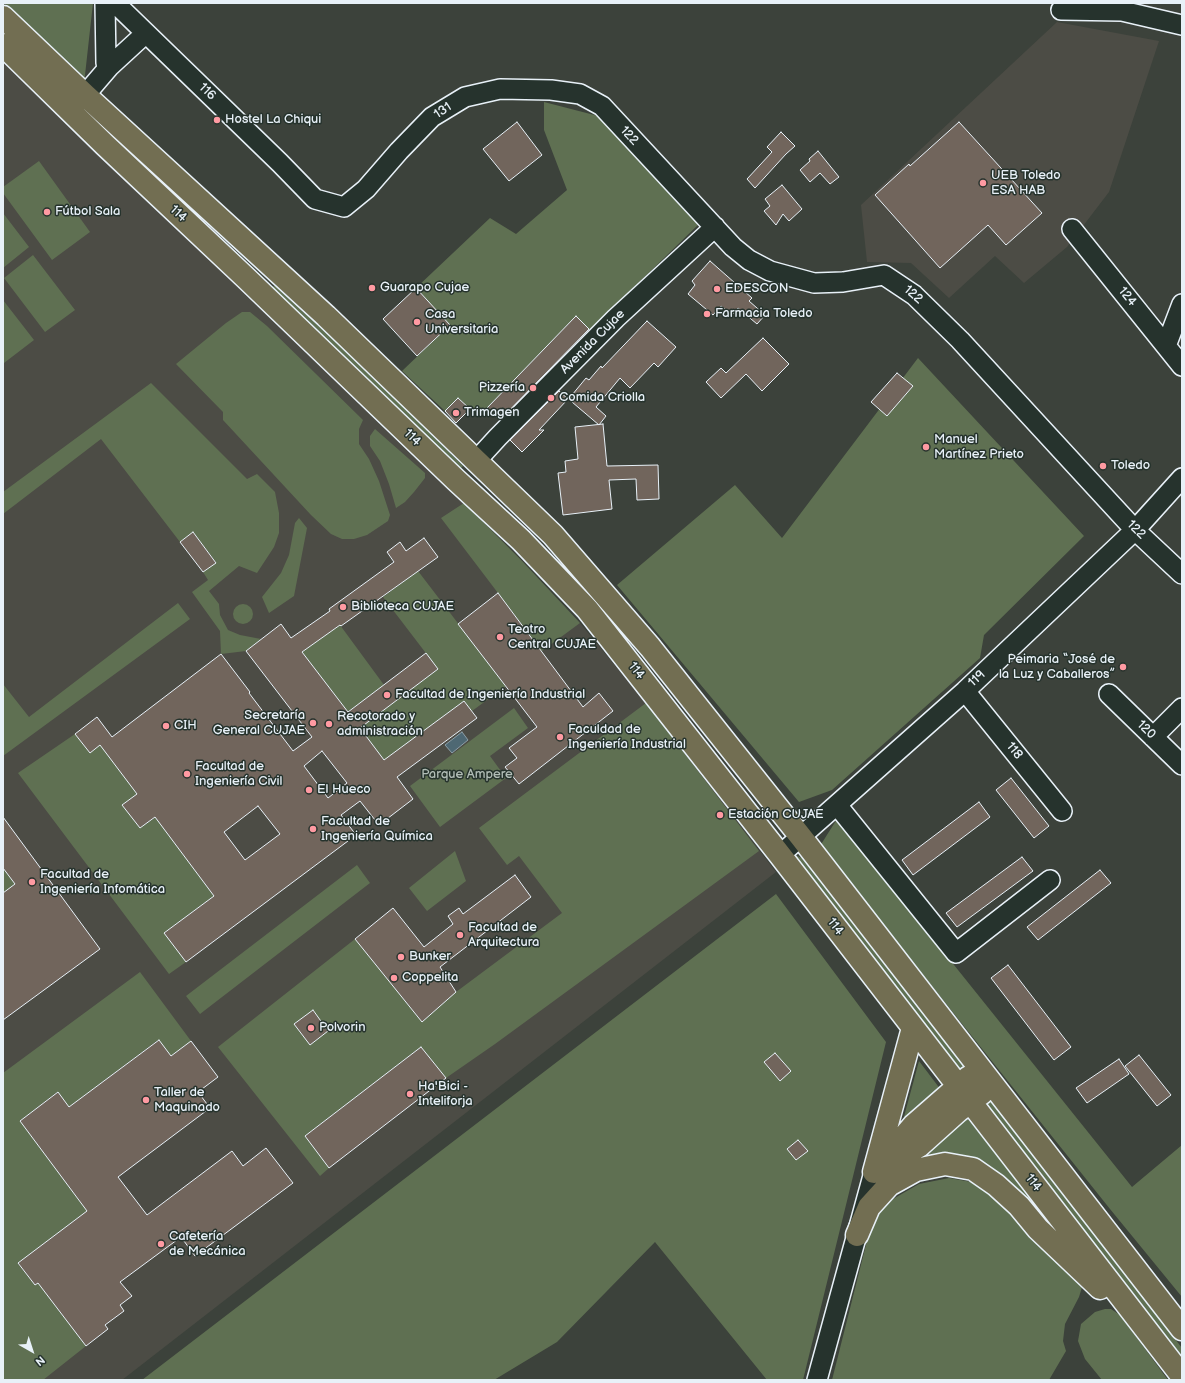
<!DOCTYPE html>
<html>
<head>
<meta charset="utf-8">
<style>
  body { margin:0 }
  #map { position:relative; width:1185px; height:1383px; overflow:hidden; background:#3c423b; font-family:"Balsamiq Sans",sans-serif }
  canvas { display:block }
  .frame { position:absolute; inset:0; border:4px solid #e8f1f8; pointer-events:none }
  .north { position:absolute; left:12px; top:1331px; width:40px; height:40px; -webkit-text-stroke:3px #26332d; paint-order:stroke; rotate:141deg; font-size:11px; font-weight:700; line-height:16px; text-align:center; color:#e8f1f8 }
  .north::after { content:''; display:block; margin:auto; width:14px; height:18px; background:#e8f1f8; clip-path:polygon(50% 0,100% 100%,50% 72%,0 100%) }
</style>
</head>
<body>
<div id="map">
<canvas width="1185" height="1383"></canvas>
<div class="frame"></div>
<div class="north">N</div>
</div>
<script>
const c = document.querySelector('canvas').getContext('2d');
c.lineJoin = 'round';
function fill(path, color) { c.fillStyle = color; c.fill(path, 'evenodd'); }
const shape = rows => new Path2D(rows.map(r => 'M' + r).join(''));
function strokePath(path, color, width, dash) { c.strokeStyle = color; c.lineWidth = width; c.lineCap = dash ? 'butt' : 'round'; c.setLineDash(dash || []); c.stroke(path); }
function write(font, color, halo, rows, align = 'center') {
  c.font = font + ' "Balsamiq Sans",sans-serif'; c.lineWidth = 3; c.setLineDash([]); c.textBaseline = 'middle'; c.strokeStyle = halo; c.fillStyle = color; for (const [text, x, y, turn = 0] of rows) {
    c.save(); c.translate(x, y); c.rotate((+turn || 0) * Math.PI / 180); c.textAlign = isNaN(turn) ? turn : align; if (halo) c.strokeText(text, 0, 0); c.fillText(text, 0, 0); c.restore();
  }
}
const built = shape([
  [1057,22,1159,41,1109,192,1067,247,1024,283,995,256,949,298,911,263,867,262,861,205],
  [3,61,40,94,206,253,251,299,464,503,522,561,580,623,646,703,776,872,122,1380,3,1380]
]);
const green = shape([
  [4,3,93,3,84,84],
  [544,102,602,117,701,222,590,330,576,316,487,408,470,409,458,398,445,411,402,371,450,325,416,288,490,218,516,234,567,190,544,130],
  [39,161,90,232,52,260,3,193,3,187],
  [3,213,29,247,3,268],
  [33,255,75,310,45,332,4,278],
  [275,286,304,313,325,330,463,466,458,471,272,287],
  [3,300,34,340,4,363,3,362],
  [242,312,250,312,267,326,363,420,359,429,359,444,369,459,379,481,390,515,388,521,367,535,354,539,342,539,331,534,311,515,223,420,223,412,176,364,226,323],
  [918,358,1084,536,984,635,980,658,832,790,799,802,617,585,735,485,782,538],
  [151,383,247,479,257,474,275,492,279,513,279,533,274,547,257,573,239,566,209,591,219,604,220,615,228,630,240,635,261,639,246,651,221,654,220,631,192,592,208,580,203,572,216,562,193,532,180,542,101,439,3,514,3,492],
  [375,429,425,473,425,478,414,492,405,502,396,508,389,484,380,461,370,446,370,436],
  [464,503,522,561,580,623,542,651,441,518],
  [299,518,307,528,294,596,269,613,262,597,281,573,289,555,295,523],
  [418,571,506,686,472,711,464,701,384,761,360,728,438,669,383,597],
  [178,603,190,619,3,756,3,684,29,717],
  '233 614a10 10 0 1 1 20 0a10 10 0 1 1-20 0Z',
  [340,625,384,685,348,712,302,652],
  [646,703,759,851,495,1044,446,1078,421,1047,305,1136,329,1168,320,1176,218,1047,355,939,422,1022,456,992,562,913,519,856,507,865,479,828],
  [514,708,528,728,490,756,506,778,440,827,410,786],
  [75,734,90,753,100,745,158,778,123,805,140,828,156,817,214,896,165,932,186,962,169,974,18,773],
  [837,819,1132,1187,1182,1145,1182,1297,1110,1209,820,846],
  [455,851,466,881,427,911,409,888],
  [795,855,802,858,934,1026,1182,1348,1182,1361,798,863],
  [357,865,370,883,200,1014,186,996],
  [3,868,15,884,3,893],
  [776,894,886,1042,803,1380,767,1380,655,1242,557,1342,494,1380,142,1380],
  [140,972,191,1041,171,1056,158,1040,69,1107,57,1092,20,1121,87,1211,18,1264,35,1285,104,1233,111,1242,45,1292,86,1346,43,1380,3,1380,3,1073],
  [919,1061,941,1090,902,1124],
  [967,1118,1054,1225,1050,1229,1001,1178,916,1160],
  [949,1178,977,1183,1000,1199,1083,1284,1079,1297,1065,1324,1063,1341,1066,1351,1049,1380,832,1380,872,1221,893,1199,919,1184],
  [1105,1309,1111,1309,1120,1315,1168,1380,1102,1380,1085,1359,1078,1341,1081,1324,1095,1312]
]);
const water = shape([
  [462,732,468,740,452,753,445,745,462,732]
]);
const building = shape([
  [517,122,542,155,509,181,483,149,517,122],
  [959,122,1042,213,1006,245,988,225,940,268,875,195,909,164,910,166,959,122],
  [781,132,795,146,786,154,755,188,747,179,772,152,767,147,781,132],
  [818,151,839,177,830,184,820,173,810,182,800,170,810,161,809,159,818,151],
  [782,185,802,209,789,221,783,214,776,225,764,211,770,206,765,199,782,185],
  [710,261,752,298,749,301,765,315,757,324,738,308,732,315,721,306,713,315,688,294,695,285,692,281,710,261],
  [416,288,450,325,417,356,383,319,416,288],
  [576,316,589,329,500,420,487,408,576,316],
  [647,321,676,347,658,367,654,363,630,388,620,378,596,407,606,416,599,425,572,402,572,395,586,378,589,380,601,366,602,368,647,321],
  [763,338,789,364,762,391,746,374,721,398,706,382,721,368,726,373,763,338],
  [897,373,913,386,887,416,871,402,897,373],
  [559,391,568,399,539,430,544,430,522,452,510,440,559,391],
  [458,398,470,409,456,423,445,411,458,398],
  [603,424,607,466,658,465,659,499,637,500,636,479,609,480,612,509,563,515,558,473,566,472,565,461,578,459,575,427,603,424],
  [193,532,216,563,203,572,180,542,193,532],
  [424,538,438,557,341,626,340,625,302,652,348,712,426,653,438,669,360,728,384,760,464,701,477,718,397,777,413,799,379,825,360,801,341,815,356,835,186,962,164,933,214,896,155,817,140,828,122,805,137,794,100,745,90,753,75,734,97,717,112,737,221,654,250,692,249,693,293,751,312,737,246,651,281,624,291,638,330,611,329,609,394,562,387,552,400,542,406,551,424,538],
  [322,751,347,783,328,798,304,766,322,751],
  [258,806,280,834,245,860,224,832,258,806],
  [498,593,583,707,599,693,613,711,519,784,505,767,517,758,509,748,537,727,458,624,498,593],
  [1011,778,1049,826,1034,838,996,790,1011,778],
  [979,802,990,817,913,875,902,860,979,802],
  [3,817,100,949,3,1020,3,893,15,884,3,868,3,817],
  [1022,857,1033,871,957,927,946,913,1022,857],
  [1100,870,1111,883,1038,940,1027,927,1100,870],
  [515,875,531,897,440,967,456,992,422,1022,355,939,393,908,424,947,453,924,448,916,459,908,463,914,515,875],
  [1008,965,1071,1047,1054,1060,991,978,1008,965],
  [313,1010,328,1031,310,1045,294,1024,313,1010],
  [159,1040,171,1056,191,1041,218,1077,198,1092,210,1108,118,1177,147,1215,232,1151,243,1166,266,1148,293,1183,195,1256,181,1237,120,1282,132,1296,120,1305,124,1311,105,1325,108,1329,86,1346,38,1283,35,1285,18,1263,87,1211,20,1121,58,1092,69,1107,159,1040],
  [421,1047,446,1078,329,1168,305,1136,421,1047],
  [775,1053,791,1071,780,1081,764,1062,775,1053],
  [1139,1055,1171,1095,1157,1106,1125,1066,1139,1055],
  [1119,1059,1129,1074,1087,1103,1076,1088,1119,1059],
  [798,1140,808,1151,796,1160,787,1149,798,1140]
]);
const minor = shape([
  [105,3,106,63,109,67],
  [115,3,280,163,315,199,344,207,366,189,399,151,432,117,465,97,500,89,551,90,580,94,602,106,733,247,749,260,770,271,814,283,843,282,884,275,914,295,960,340,1135,530,1182,574],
  [1061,10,1122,11,1182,25],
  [85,95,109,67,146,33],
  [1072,229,1182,366],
  [1166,346,1182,304],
  [476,461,498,437,616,318,715,227],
  [965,691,1062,811],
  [1109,694,1182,765],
  [1153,737,1182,708],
  [837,805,956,953,1050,880],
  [780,855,965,691,1135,530,1182,478],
  [817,1380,874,1172]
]);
const highway = shape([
  [3,17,85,95,326,316,553,535,650,647,801,837,1182,1329],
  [3,45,105,145,246,278,456,480,521,540,587,609,780,855,1182,1376],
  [888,1164,919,1146,958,1111,982,1093],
  [878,1167,914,1125,969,1077],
  [874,1172,913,1028],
  [857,1235,869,1207,889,1185,916,1170,945,1164,973,1169,996,1185,1019,1206,1038,1229,1100,1288]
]);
const markers = [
  [217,120,4,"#ff9aa2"],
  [983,183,4,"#ff9aa2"],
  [47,212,4,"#ff9aa2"],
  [372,288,4,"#ff9aa2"],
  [717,289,4,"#ff9aa2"],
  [707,314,4,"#ff9aa2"],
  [417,322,4,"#ff9aa2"],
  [533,388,4,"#ff9aa2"],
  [551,398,4,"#ff9aa2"],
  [456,413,4,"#ff9aa2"],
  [926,447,4,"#ff9aa2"],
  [1103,466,4,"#ff9aa2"],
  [343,607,4,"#ff9aa2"],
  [500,637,4,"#ff9aa2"],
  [1123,667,4,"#ff9aa2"],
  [387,695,4,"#ff9aa2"],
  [313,723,4,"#ff9aa2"],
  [329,724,4,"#ff9aa2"],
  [166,726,4,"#ff9aa2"],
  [560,737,4,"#ff9aa2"],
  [187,774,4,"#ff9aa2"],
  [309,790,4,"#ff9aa2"],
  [720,815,4,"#ff9aa2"],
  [313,829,4,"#ff9aa2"],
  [32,882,4,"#ff9aa2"],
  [460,935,4,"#ff9aa2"],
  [401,957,4,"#ff9aa2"],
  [394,978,4,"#ff9aa2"],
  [311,1028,4,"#ff9aa2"],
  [410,1094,4,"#ff9aa2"],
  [146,1100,4,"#ff9aa2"],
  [161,1244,4,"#ff9aa2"]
];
const streetNames = [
  ["116",207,92,44],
  ["131",443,111,-33],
  ["122",629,136,47],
  ["114",178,214,43],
  ["122",913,295,41],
  ["124",1127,297,51],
  ["Avenida Cujae",593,342,-45],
  ["114",412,438,44],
  ["122",1136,530,45],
  ["114",636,671,52],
  ["119",977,679,-43],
  ["120",1146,730,44],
  ["118",1014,751,51],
  ["114",835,927,53],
  ["114",1033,1183,52]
];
const poiNames = [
  ["Hostel La Chiqui",225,120],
  ["UEB Toledo",991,176],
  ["ESA HAB",991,191],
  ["Fútbol Sala",55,212],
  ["Guarapo Cujae",380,288],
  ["EDESCON",725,289],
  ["Farmacia Toledo",715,314],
  ["Casa",425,315],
  ["Universitaria",425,330],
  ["Pizzería",525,388,"right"],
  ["Comida Criolla",559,398],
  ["Trimagen",464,413],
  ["Manuel",934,440],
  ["Martínez Prieto",934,455],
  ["Toledo",1111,466],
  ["Biblioteca CUJAE",351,607],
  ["Teatro",508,630],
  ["Central CUJAE",508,645],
  ["Peimaria “José de",1115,660,"right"],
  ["la Luz y Caballeros”",1115,675,"right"],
  ["Facultad de Ingeniería Industrial",395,695],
  ["Secretaría",305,716,"right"],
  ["General CUJAE",305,731,"right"],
  ["Recotorado y",337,717],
  ["administración",337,732],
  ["CIH",174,726],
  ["Faculdad de",568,730],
  ["Ingeniería Industrial",568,745],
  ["Facultad de",195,767],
  ["Ingeniería Civil",195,782],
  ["El Hueco",317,790],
  ["Estación CUJAE",728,815],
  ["Facultad de",321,822],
  ["Ingeniería Química",321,837],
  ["Facultad de",40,875],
  ["Ingeniería Infomática",40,890],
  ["Facultad de",468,928],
  ["Arquitectura",468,943],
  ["Bunker",409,957],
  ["Coppelita",402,978],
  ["Polvorin",319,1028],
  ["Ha'Bici -",418,1087],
  ["Inteliforja",418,1102],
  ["Taller de",154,1093],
  ["Maquinado",154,1108],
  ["Cafetería",169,1237],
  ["de Mecánica",169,1252]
];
const parkNames = [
  ["Parque Ampere",467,775]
];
fill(built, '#4c4c45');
fill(green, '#5f7052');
fill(water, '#4e6873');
strokePath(water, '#8c9fa8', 1);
fill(building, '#71655c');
strokePath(building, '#e8f1f8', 1);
strokePath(minor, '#e8f1f8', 22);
strokePath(highway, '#e8f1f8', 25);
strokePath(minor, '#26332d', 19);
strokePath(highway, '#726e52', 22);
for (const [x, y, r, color] of markers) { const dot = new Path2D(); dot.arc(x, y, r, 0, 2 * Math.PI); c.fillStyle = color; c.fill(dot); strokePath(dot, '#26332d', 1.5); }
write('13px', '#e8f1f8', '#26332d', streetNames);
write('13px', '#e8f1f8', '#26332d', poiNames, 'left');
write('13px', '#b1bdb6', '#26332d', parkNames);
</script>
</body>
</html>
